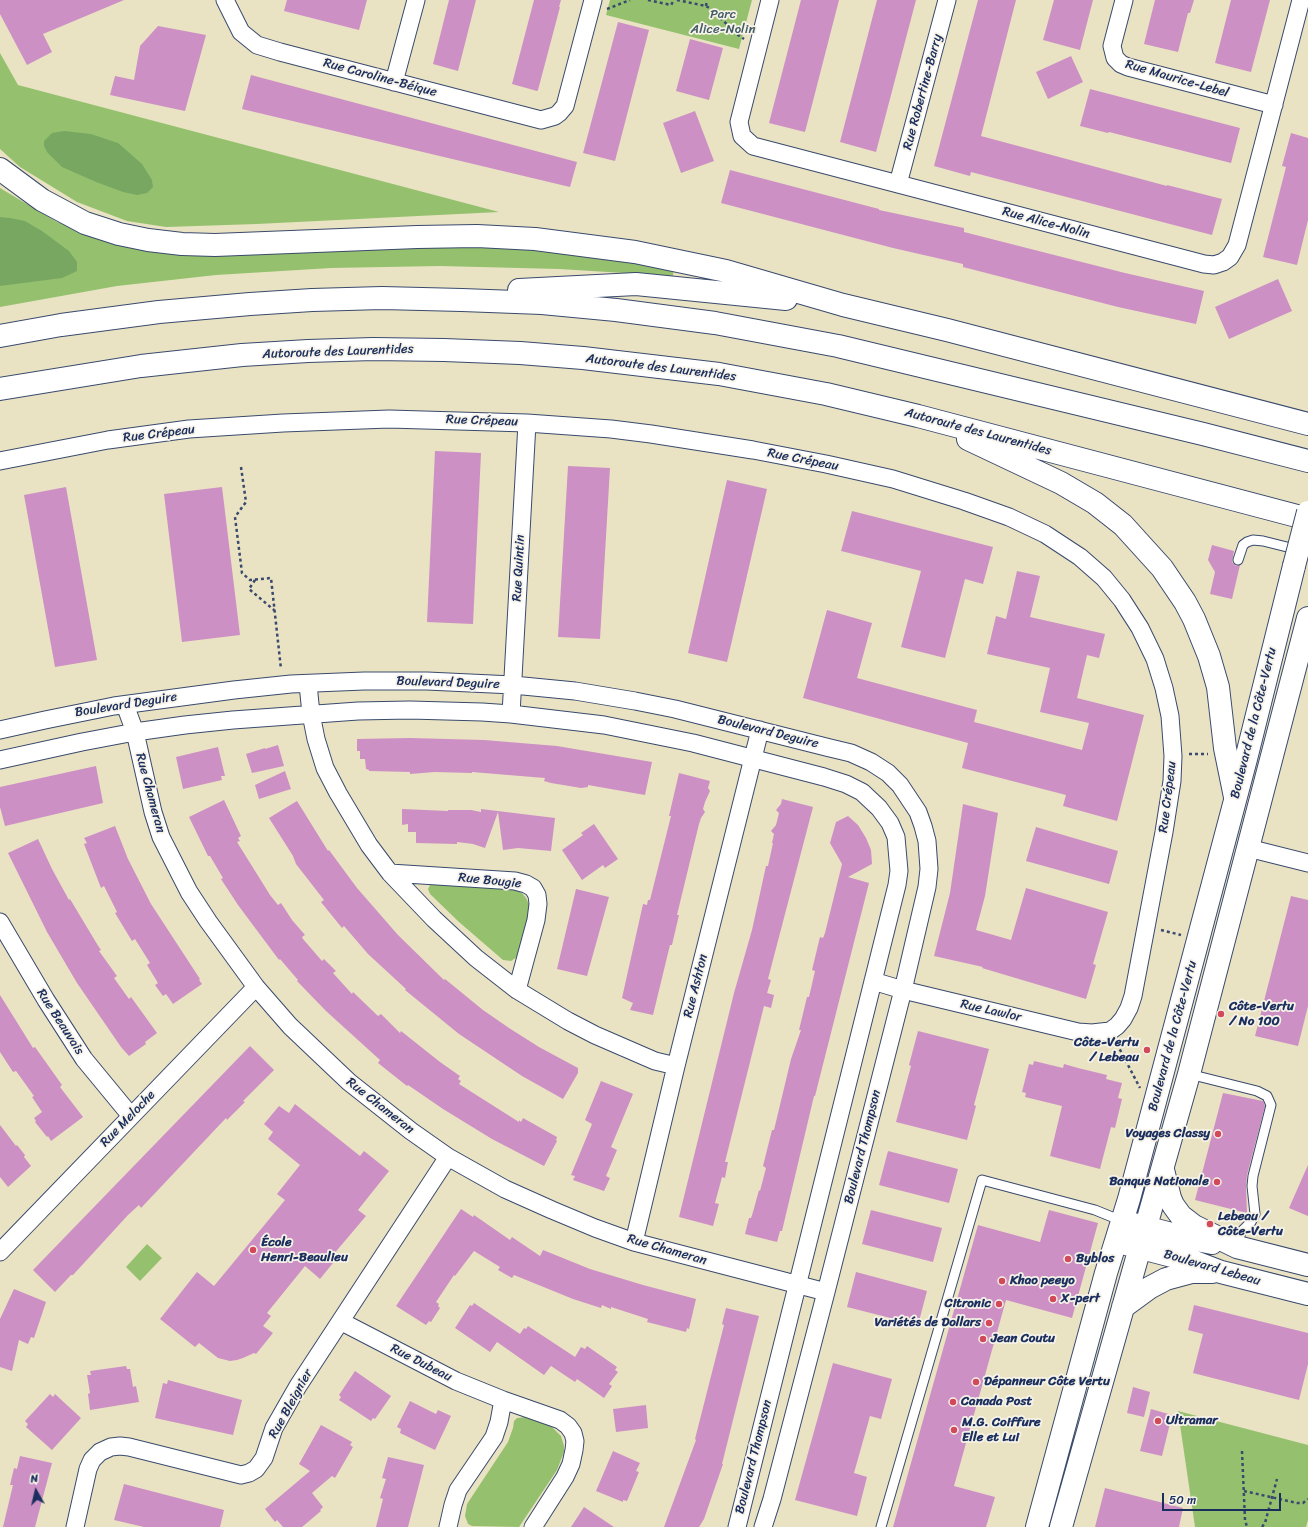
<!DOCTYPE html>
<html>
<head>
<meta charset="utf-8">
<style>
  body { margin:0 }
  #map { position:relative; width:1308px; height:1527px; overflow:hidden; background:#e9e3c3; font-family:Sriracha,sans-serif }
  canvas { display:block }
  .north { position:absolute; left:16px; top:1471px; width:40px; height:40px; -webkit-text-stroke:3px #f7f3e8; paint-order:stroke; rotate:352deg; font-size:11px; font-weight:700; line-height:16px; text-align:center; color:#1b2f5e }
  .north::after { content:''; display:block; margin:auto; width:14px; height:18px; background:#1b2f5e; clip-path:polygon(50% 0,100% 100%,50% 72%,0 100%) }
  .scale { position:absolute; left:1162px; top:1493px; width:119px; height:18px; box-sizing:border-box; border:2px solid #1b2f5e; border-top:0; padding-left:5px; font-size:12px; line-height:14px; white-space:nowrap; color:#1b2f5e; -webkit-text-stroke:3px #f7f3e8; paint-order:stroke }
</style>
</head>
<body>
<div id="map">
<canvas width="1308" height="1527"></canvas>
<div class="north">N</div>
<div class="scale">50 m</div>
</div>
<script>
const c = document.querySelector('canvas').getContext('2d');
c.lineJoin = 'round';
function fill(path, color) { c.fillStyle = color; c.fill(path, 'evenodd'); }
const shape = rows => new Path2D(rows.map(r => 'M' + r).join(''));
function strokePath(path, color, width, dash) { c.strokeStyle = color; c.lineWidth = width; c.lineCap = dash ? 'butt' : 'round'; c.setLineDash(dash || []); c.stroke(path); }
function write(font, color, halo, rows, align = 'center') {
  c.font = font + ' Sriracha,sans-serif'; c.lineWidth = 3.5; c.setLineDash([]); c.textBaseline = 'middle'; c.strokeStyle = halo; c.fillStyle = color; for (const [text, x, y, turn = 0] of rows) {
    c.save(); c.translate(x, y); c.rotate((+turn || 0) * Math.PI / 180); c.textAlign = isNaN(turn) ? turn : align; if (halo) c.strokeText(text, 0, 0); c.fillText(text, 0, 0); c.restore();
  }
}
const green = shape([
  [610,0,752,0,739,49,606,15],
  [0,53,18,85,499,212,257,224,166,227,127,221,77,202,20,167,0,149],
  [0,188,57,222,85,232,458,241,674,265,673,276,559,269,440,266,331,268,216,275,117,286,0,307],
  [431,883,492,887,515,890,522,893,526,898,529,904,529,912,520,953,517,957,511,961,503,960,459,922,430,894,428,889],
  [147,1244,162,1258,140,1281,126,1267],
  [1178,1411,1308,1445,1308,1520,1306,1527,1195,1527],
  [526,1417,552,1427,561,1436,564,1446,564,1452,557,1470,519,1527,472,1526,468,1524,465,1516,467,1504,508,1442,513,1428,514,1421,517,1418]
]);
const forest = shape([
  [64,131,91,134,118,143,142,164,152,180,153,187,147,193,137,195,123,192,96,182,62,167,47,152,44,146,44,141,52,133],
  [0,217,10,218,25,221,42,231,69,251,77,262,77,271,62,278,0,286]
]);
const building = shape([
  [0,0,124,0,43,34,52,52,27,65,0,14],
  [287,0,367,0,359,30,284,11],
  [449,0,476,0,458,71,433,64],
  [534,0,561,0,559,7,560,7,538,90,537,91,512,84],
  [801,0,839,0,805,132,769,123],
  [877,0,916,0,876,152,840,142],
  [978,0,1016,0,981,136,1167,186,1167,185,1222,199,1212,235,971,172,970,176,934,166],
  [1054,0,1093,0,1080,50,1043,40],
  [1155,0,1194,0,1190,13,1188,13,1178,52,1144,44],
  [1231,0,1270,0,1251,72,1215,63],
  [618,22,649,30,615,161,583,153],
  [158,26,206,35,185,111,110,95,115,76,134,80,140,46],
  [690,39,723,48,709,100,676,91],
  [1071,56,1083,82,1048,99,1036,72],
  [251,75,577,162,570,187,242,109],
  [1090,89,1240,128,1231,163,1109,132,1108,133,1080,126],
  [695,111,714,161,681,173,663,123],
  [1291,133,1308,138,1308,220,1297,265,1263,257,1286,167,1282,166],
  [730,170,879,209,879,210,964,228,964,232,1125,273,1204,291,1196,324,1118,307,963,267,963,264,893,248,721,203],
  [1278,279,1292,311,1229,339,1215,307],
  [435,451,481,453,473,624,427,622],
  [568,466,610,468,600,639,558,637],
  [727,480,767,489,727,662,688,653],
  [66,487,97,660,55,667,24,495],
  [222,487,240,635,182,642,164,494],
  [852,511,993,547,983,584,965,579,945,658,901,647,921,571,841,551],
  [1212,545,1234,551,1232,562,1236,566,1240,565,1232,599,1210,594,1215,572,1208,560],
  [1017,571,1040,576,1030,617,1105,634,1099,658,1087,655,1077,698,1144,715,1117,821,1063,806,1066,795,962,768,968,743,803,698,827,610,872,623,857,678,977,710,974,722,1082,750,1089,723,1040,712,1050,668,987,654,996,616,1006,619],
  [410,738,484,740,557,746,652,762,645,795,588,785,588,787,581,788,551,783,544,781,545,778,508,775,472,772,472,773,435,772,410,774,410,772,369,771,369,770,366,769,365,759,360,759,360,751,357,751,357,739],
  [278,745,284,766,252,773,246,754,265,748,265,749],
  [218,747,225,776,221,776,222,780,183,789,176,757],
  [96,766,103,803,5,826,0,807,0,787],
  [285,771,291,789,259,799,255,785],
  [679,773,710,781,708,788,710,791,705,802,703,809,705,812,701,818,699,824,677,915,679,915,672,945,670,945,653,1015,630,1010,633,1003,622,998,643,904,647,905,648,900,650,900,671,816,669,816],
  [782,799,813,807,768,979,771,980,767,993,774,995,771,1008,764,1006,725,1162,728,1162,725,1178,722,1177,715,1203,719,1204,713,1226,679,1217,734,993,752,930,766,866,768,866,773,843,772,843,774,834,771,831,776,825,779,813,776,810,781,804],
  [224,800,241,836,238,838,240,841,237,842,270,895,278,905,281,903,292,920,305,935,302,937,303,939,322,961,324,959,336,971,333,973,352,994,353,992,378,1016,381,1014,400,1033,401,1031,440,1062,460,1076,458,1079,461,1081,459,1084,519,1122,519,1120,521,1122,523,1118,557,1137,556,1140,557,1141,544,1166,492,1139,443,1109,408,1085,407,1086,378,1063,380,1060,326,1011,297,981,298,980,280,959,279,960,238,905,221,879,223,878,210,856,208,856,189,817],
  [297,801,328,851,329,850,357,888,398,935,444,980,445,979,483,1010,509,1028,539,1047,578,1068,578,1073,563,1099,522,1076,459,1034,405,990,406,989,368,954,344,926,342,928,321,902,324,900,296,864,293,856,269,818],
  [963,804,998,813,985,896,976,930,1011,940,1026,888,1108,912,1093,964,1096,965,1086,999,982,968,983,967,934,956,950,893],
  [402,809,448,811,448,810,471,810,481,812,481,809,555,818,551,851,518,848,503,850,498,812,485,848,473,844,457,842,457,844,416,843,416,832,408,832,408,824,402,825],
  [848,816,858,825,866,838,871,850,872,864,848,877,869,883,815,1096,814,1096,782,1231,780,1231,777,1242,745,1234,749,1218,751,1218,753,1212,759,1190,760,1191,766,1168,763,1166,772,1130,774,1130,791,1059,801,1030,799,1030,807,997,809,997,815,971,812,970,820,937,823,938,825,933,842,864,830,843,836,822],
  [594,824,618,859,605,868,603,865,582,880,562,850,583,835,581,833],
  [115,826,128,859,151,904,200,979,199,980,202,984,173,1004,166,994,163,996,155,985,158,983,147,965,150,963,135,939,132,941,115,913,117,912,104,886,101,888,84,844,87,843,84,838],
  [1036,827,1118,851,1109,884,1026,861],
  [38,839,52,869,69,900,70,899,97,944,101,950,99,951,117,976,114,978,129,999,131,997,157,1033,145,1042,146,1044,129,1056,121,1047,77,983,47,932,8,853],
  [576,889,609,897,587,976,557,969],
  [1291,896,1308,900,1308,1006,1298,1046,1255,1036],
  [0,995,33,1048,35,1047,62,1085,60,1087,83,1117,51,1141,48,1136,47,1137,35,1122,36,1121,34,1118,42,1112,32,1097,34,1096,16,1071,13,1072,0,1052],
  [918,1031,989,1049,974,1105,976,1106,967,1140,896,1122,911,1066,909,1065],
  [250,1046,274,1070,243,1101,245,1102,227,1120,226,1118,141,1208,139,1205,128,1215,73,1275,71,1275,55,1292,33,1270],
  [1034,1061,1063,1068,1064,1064,1078,1068,1107,1075,1106,1079,1122,1083,1118,1098,1122,1099,1115,1128,1111,1127,1100,1169,1050,1156,1062,1106,1025,1097,1026,1093,1022,1092,1029,1064,1033,1065],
  [601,1081,631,1093,633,1094,611,1147,617,1150,606,1176,610,1178,604,1191,573,1180,575,1176,571,1175,592,1124,585,1120],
  [1223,1093,1263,1101,1265,1106,1247,1175,1246,1187,1247,1213,1195,1200],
  [295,1104,360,1156,364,1151,389,1171,358,1210,366,1216,333,1255,337,1258,320,1279,305,1266,267,1313,271,1316,263,1326,273,1333,256,1354,254,1353,243,1358,237,1360,230,1361,218,1358,199,1343,195,1347,160,1319,197,1272,214,1286,285,1200,277,1194,300,1165,268,1139,273,1132,264,1124,279,1106,289,1113],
  [0,1125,16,1146,17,1145,25,1155,24,1157,31,1166,8,1187,0,1177],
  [888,1151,958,1169,949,1203,879,1185],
  [1308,1165,1308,1216,1289,1208],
  [461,1209,473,1217,474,1215,510,1240,512,1237,540,1256,543,1250,590,1269,643,1285,696,1299,689,1329,687,1328,686,1332,647,1322,648,1319,611,1307,611,1309,602,1305,601,1308,573,1299,514,1275,512,1278,498,1270,500,1267,474,1251,455,1276,454,1275,436,1302,439,1304,438,1306,440,1308,431,1322,429,1321,426,1325,396,1306],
  [871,1210,942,1228,933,1262,862,1244],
  [1049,1210,1098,1223,1072,1318,1006,1300,954,1486,995,1497,986,1527,893,1527,978,1225,1040,1242],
  [856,1272,927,1291,918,1325,847,1307],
  [14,1289,46,1302,34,1338,31,1337,28,1344,19,1340,12,1371,0,1367,0,1319],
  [474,1303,520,1334,524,1328,526,1329,528,1326,575,1357,581,1347,585,1349,587,1346,617,1367,615,1370,618,1372,609,1384,612,1386,604,1398,577,1379,575,1382,551,1366,544,1375,497,1342,490,1352,455,1328,470,1305,472,1306],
  [1194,1305,1308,1333,1308,1364,1299,1400,1193,1373,1203,1334,1188,1330],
  [726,1308,759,1316,722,1464,723,1464,704,1519,699,1527,664,1527,696,1440,695,1439,724,1325,722,1324],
  [833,1363,892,1379,881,1419,870,1416,854,1473,867,1477,857,1516,795,1500],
  [126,1366,127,1369,130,1369,133,1387,136,1386,139,1402,90,1410,88,1394,90,1393,87,1375,91,1375,90,1371],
  [355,1371,391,1396,375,1419,373,1418,371,1421,339,1400,341,1397,339,1395],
  [168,1380,242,1400,233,1435,155,1418,163,1383,167,1384],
  [1133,1387,1150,1392,1144,1417,1127,1413],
  [50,1394,53,1397,55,1394,81,1418,52,1450,26,1427,28,1424,25,1421],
  [410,1401,436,1414,438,1410,451,1416,435,1450,400,1433,401,1429,397,1427],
  [646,1405,648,1428,616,1432,613,1409],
  [1151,1409,1172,1415,1162,1456,1140,1451],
  [321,1425,352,1442,350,1445,353,1447,335,1478,332,1476,312,1493,323,1507,320,1510,321,1511,302,1527,283,1527,277,1520,275,1522,265,1509,310,1471,299,1464],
  [613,1451,640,1463,636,1471,639,1472,627,1501,623,1500,623,1502,596,1491],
  [20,1456,52,1463,35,1527,3,1527,13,1485,10,1485,14,1468,17,1469],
  [388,1457,424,1465,408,1527,376,1527,383,1499,380,1498,386,1479,382,1478],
  [124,1484,224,1510,220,1527,144,1527,114,1520],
  [1105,1488,1183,1508,1179,1527,1095,1527],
  [584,1507,614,1527,571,1527]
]);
const path = shape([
  [648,0,671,5,674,0],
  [677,0,706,6,711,9,738,35,744,39],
  [706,6,707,0],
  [607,9,630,0],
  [241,467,246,502,235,517,242,573,250,580,271,578,281,669],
  [255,580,249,589,274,610],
  [1189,754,1208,754],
  [1161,930,1181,935],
  [1117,1044,1140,1088],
  [1242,1451,1245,1520,1247,1527],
  [1244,1491,1297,1503,1303,1503,1308,1499],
  [1262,1527,1265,1523,1277,1479]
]);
const lane = shape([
  [1238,560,1243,545,1247,542,1253,540,1263,541,1299,550],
  [1189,1074,1257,1091,1267,1096,1271,1105,1253,1176,1252,1186,1255,1214,1251,1222,1241,1232,1237,1247],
  [881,1527,982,1180,1095,1210,1122,1221]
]);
const street = shape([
  [225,0,241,32,257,45,280,52,541,120,555,116,559,113,565,106,593,0],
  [770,0,739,122,742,136,753,146,1204,264,1214,265,1223,262,1230,257,1237,245,1301,0],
  [1124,0,1112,46,1115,58,1121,64,1128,67,1274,105],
  [394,82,416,0],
  [898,184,947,0],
  [0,461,108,440,189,429,283,423,389,419,527,423,611,429,651,434,753,450,826,464,893,479,964,501,1009,517,1045,534,1080,557,1104,578,1122,600,1140,628,1155,659,1164,688,1170,716,1173,756,1172,781,1164,832,1133,996,1129,1008,1123,1019,1117,1026,1110,1031,1092,1033,1078,1032,903,990,873,981],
  [308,684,311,714,316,739,325,768,338,793,369,845,390,873,434,919,476,958,517,990,568,1021,595,1035,655,1061,676,1066],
  [125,705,135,732,153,812,161,837,189,892,208,921,256,987,290,1026,349,1082,411,1131,448,1157,505,1189,552,1210,595,1228,634,1242,826,1292],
  [511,714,527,423],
  [0,730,45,720,114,706,234,690,291,684,364,681,427,681,513,685,575,691,635,701,675,709,830,748,851,753,871,762,888,773,900,785,918,812,923,826,927,841,929,869,927,887,903,990,826,1292,772,1499,763,1527],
  [0,760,82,742,135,732,185,725,233,720,358,711,410,710,482,712,511,714,604,725,693,743,824,777,846,784,862,792,879,808,890,823,896,837,899,871,897,885,737,1527],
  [1248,848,1308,863],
  [390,873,515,881,526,884,533,888,537,895,538,904,536,920,517,990],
  [0,922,46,1000,84,1059,131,1116],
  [634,1242,676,1066,760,730],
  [0,1252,256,987],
  [342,1322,456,1381,503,1400,560,1420,568,1426,573,1433,575,1441,574,1450,571,1464,565,1477,533,1527],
  [75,1527,88,1469,92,1460,100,1452,111,1447,120,1446,129,1447,241,1475,249,1473,256,1469,264,1458,274,1428,298,1386,448,1157],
  [448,1527,453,1505,458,1490,494,1437,499,1422,503,1400]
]);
const secondary = shape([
  [1163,1170,1170,1198,1173,1205,1181,1216,1194,1226,1237,1247,1308,1265],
  [1133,1224,1187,1238,1212,1243],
  [1126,1244,1195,1262,1221,1272,1308,1294],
  [1123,1307,1149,1288,1166,1279,1192,1272,1212,1272],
  [1037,1527,1106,1273,1129,1199,1156,1098,1246,759,1294,566],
  [1061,1527,1189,1074,1308,618]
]);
const highway = shape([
  [0,169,42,200,85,223,119,234,148,240,182,244,215,245,417,237,477,236,535,239,635,252,726,271,843,305,947,330,1308,424],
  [519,290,636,284,786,299],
  [0,336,61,325,159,312,250,304,312,300,382,298,462,300,542,303,616,310,715,323,838,346,1203,434,1308,461],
  [0,389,141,366,242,355,308,351,373,349,444,350,520,353,583,358,719,374,826,394,918,416,1308,519],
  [968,439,1061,483,1095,503,1123,525,1162,568,1185,602,1194,619,1209,656,1218,687,1225,748,1235,797]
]);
const secondaryBridge = shape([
  [1294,566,1308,512]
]);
const markers = [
  [1221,1014,4,"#d1495b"],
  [1147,1050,4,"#d1495b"],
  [1218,1134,4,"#d1495b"],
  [1217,1182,4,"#d1495b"],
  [1210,1224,4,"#d1495b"],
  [253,1250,4,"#d1495b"],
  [1068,1259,4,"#d1495b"],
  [1002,1281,4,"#d1495b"],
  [1053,1299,4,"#d1495b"],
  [999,1304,4,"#d1495b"],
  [989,1323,4,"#d1495b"],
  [983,1339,4,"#d1495b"],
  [976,1382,4,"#d1495b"],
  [953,1402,4,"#d1495b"],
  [1158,1421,4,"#d1495b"],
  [954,1430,4,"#d1495b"]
];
const parkNames = [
  ["Parc",723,15],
  ["Alice-Nolin",723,30]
];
const streetNames = [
  ["Rue Caroline-Béique",380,78,15],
  ["Rue Maurice-Lebel",1177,79,16],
  ["Rue Robertine-Barry",923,92,-75],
  ["Rue Alice-Nolin",1046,223,15],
  ["Autoroute des Laurentides",338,352,-2],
  ["Autoroute des Laurentides",661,368,7],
  ["Rue Crépeau",482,421,2],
  ["Autoroute des Laurentides",978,432,15],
  ["Rue Crépeau",159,434,-7],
  ["Rue Crépeau",803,460,11],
  ["Rue Quintin",519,568,-87],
  ["Boulevard Deguire",448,683,2],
  ["Boulevard Deguire",126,705,-9],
  ["Boulevard de la Côte-Vertu",1254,723,-76],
  ["Boulevard Deguire",768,732,14],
  ["Rue Chameran",150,793,75],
  ["Rue Crépeau",1168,797,-83],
  ["Rue Bougie",490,881,6],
  ["Rue Ashton",696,986,-76],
  ["Rue Lawlor",991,1011,13],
  ["Rue Beauvais",60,1022,57],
  ["Boulevard de la Côte-Vertu",1173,1036,-75],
  ["Rue Chameran",380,1106,38],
  ["Rue Meloche",128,1119,-46],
  ["Boulevard Thompson",863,1147,-76],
  ["Rue Chameran",667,1250,16],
  ["Boulevard Lebeau",1212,1268,16],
  ["Rue Dubeau",421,1363,27],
  ["Rue Bleignier",291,1404,-61],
  ["Boulevard Thompson",754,1457,-76]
];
const poiNames = [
  ["Côte-Vertu",1229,1007],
  ["/ No 100",1229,1022],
  ["Côte-Vertu",1139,1043,"right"],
  ["/ Lebeau",1139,1058,"right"],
  ["Voyages Classy",1210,1134,"right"],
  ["Banque Nationale",1209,1182,"right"],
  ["Lebeau /",1218,1217],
  ["Côte-Vertu",1218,1232],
  ["École",261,1243],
  ["Henri-Beaulieu",261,1258],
  ["Byblos",1076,1259],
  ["Khao peeyo",1010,1281],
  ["X-pert",1061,1299],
  ["Citronic",991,1304,"right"],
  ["Variétés de Dollars",981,1323,"right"],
  ["Jean Coutu",991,1339],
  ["Dépanneur Côte Vertu",984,1382],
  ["Canada Post",961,1402],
  ["Ultramar",1166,1421],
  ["M.G. Coiffure",962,1423],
  ["Elle et Lui",962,1438]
];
fill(green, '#95c16f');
fill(forest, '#78a762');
fill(building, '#cd90c4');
strokePath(lane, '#3a4a6d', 11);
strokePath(street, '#3a4a6d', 19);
strokePath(secondary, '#3a4a6d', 24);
strokePath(highway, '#3a4a6d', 24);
strokePath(path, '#3a4a6d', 2.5, [3, 3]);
strokePath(lane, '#fff', 9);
strokePath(street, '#fff', 17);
strokePath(secondary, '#fff', 22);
strokePath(highway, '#fff', 22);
strokePath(secondaryBridge, '#3a4a6d', 24, []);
strokePath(secondaryBridge, '#fff', 22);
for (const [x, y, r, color] of markers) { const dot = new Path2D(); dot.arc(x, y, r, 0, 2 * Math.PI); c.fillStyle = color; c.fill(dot); strokePath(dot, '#f7f3e8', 1.5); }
write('13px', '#405b63', '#f7f3e8', parkNames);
write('13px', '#1b2f5e', '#f7f3e8', streetNames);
write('bold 13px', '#1b2f5e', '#f7f3e8', poiNames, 'left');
</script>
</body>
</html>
